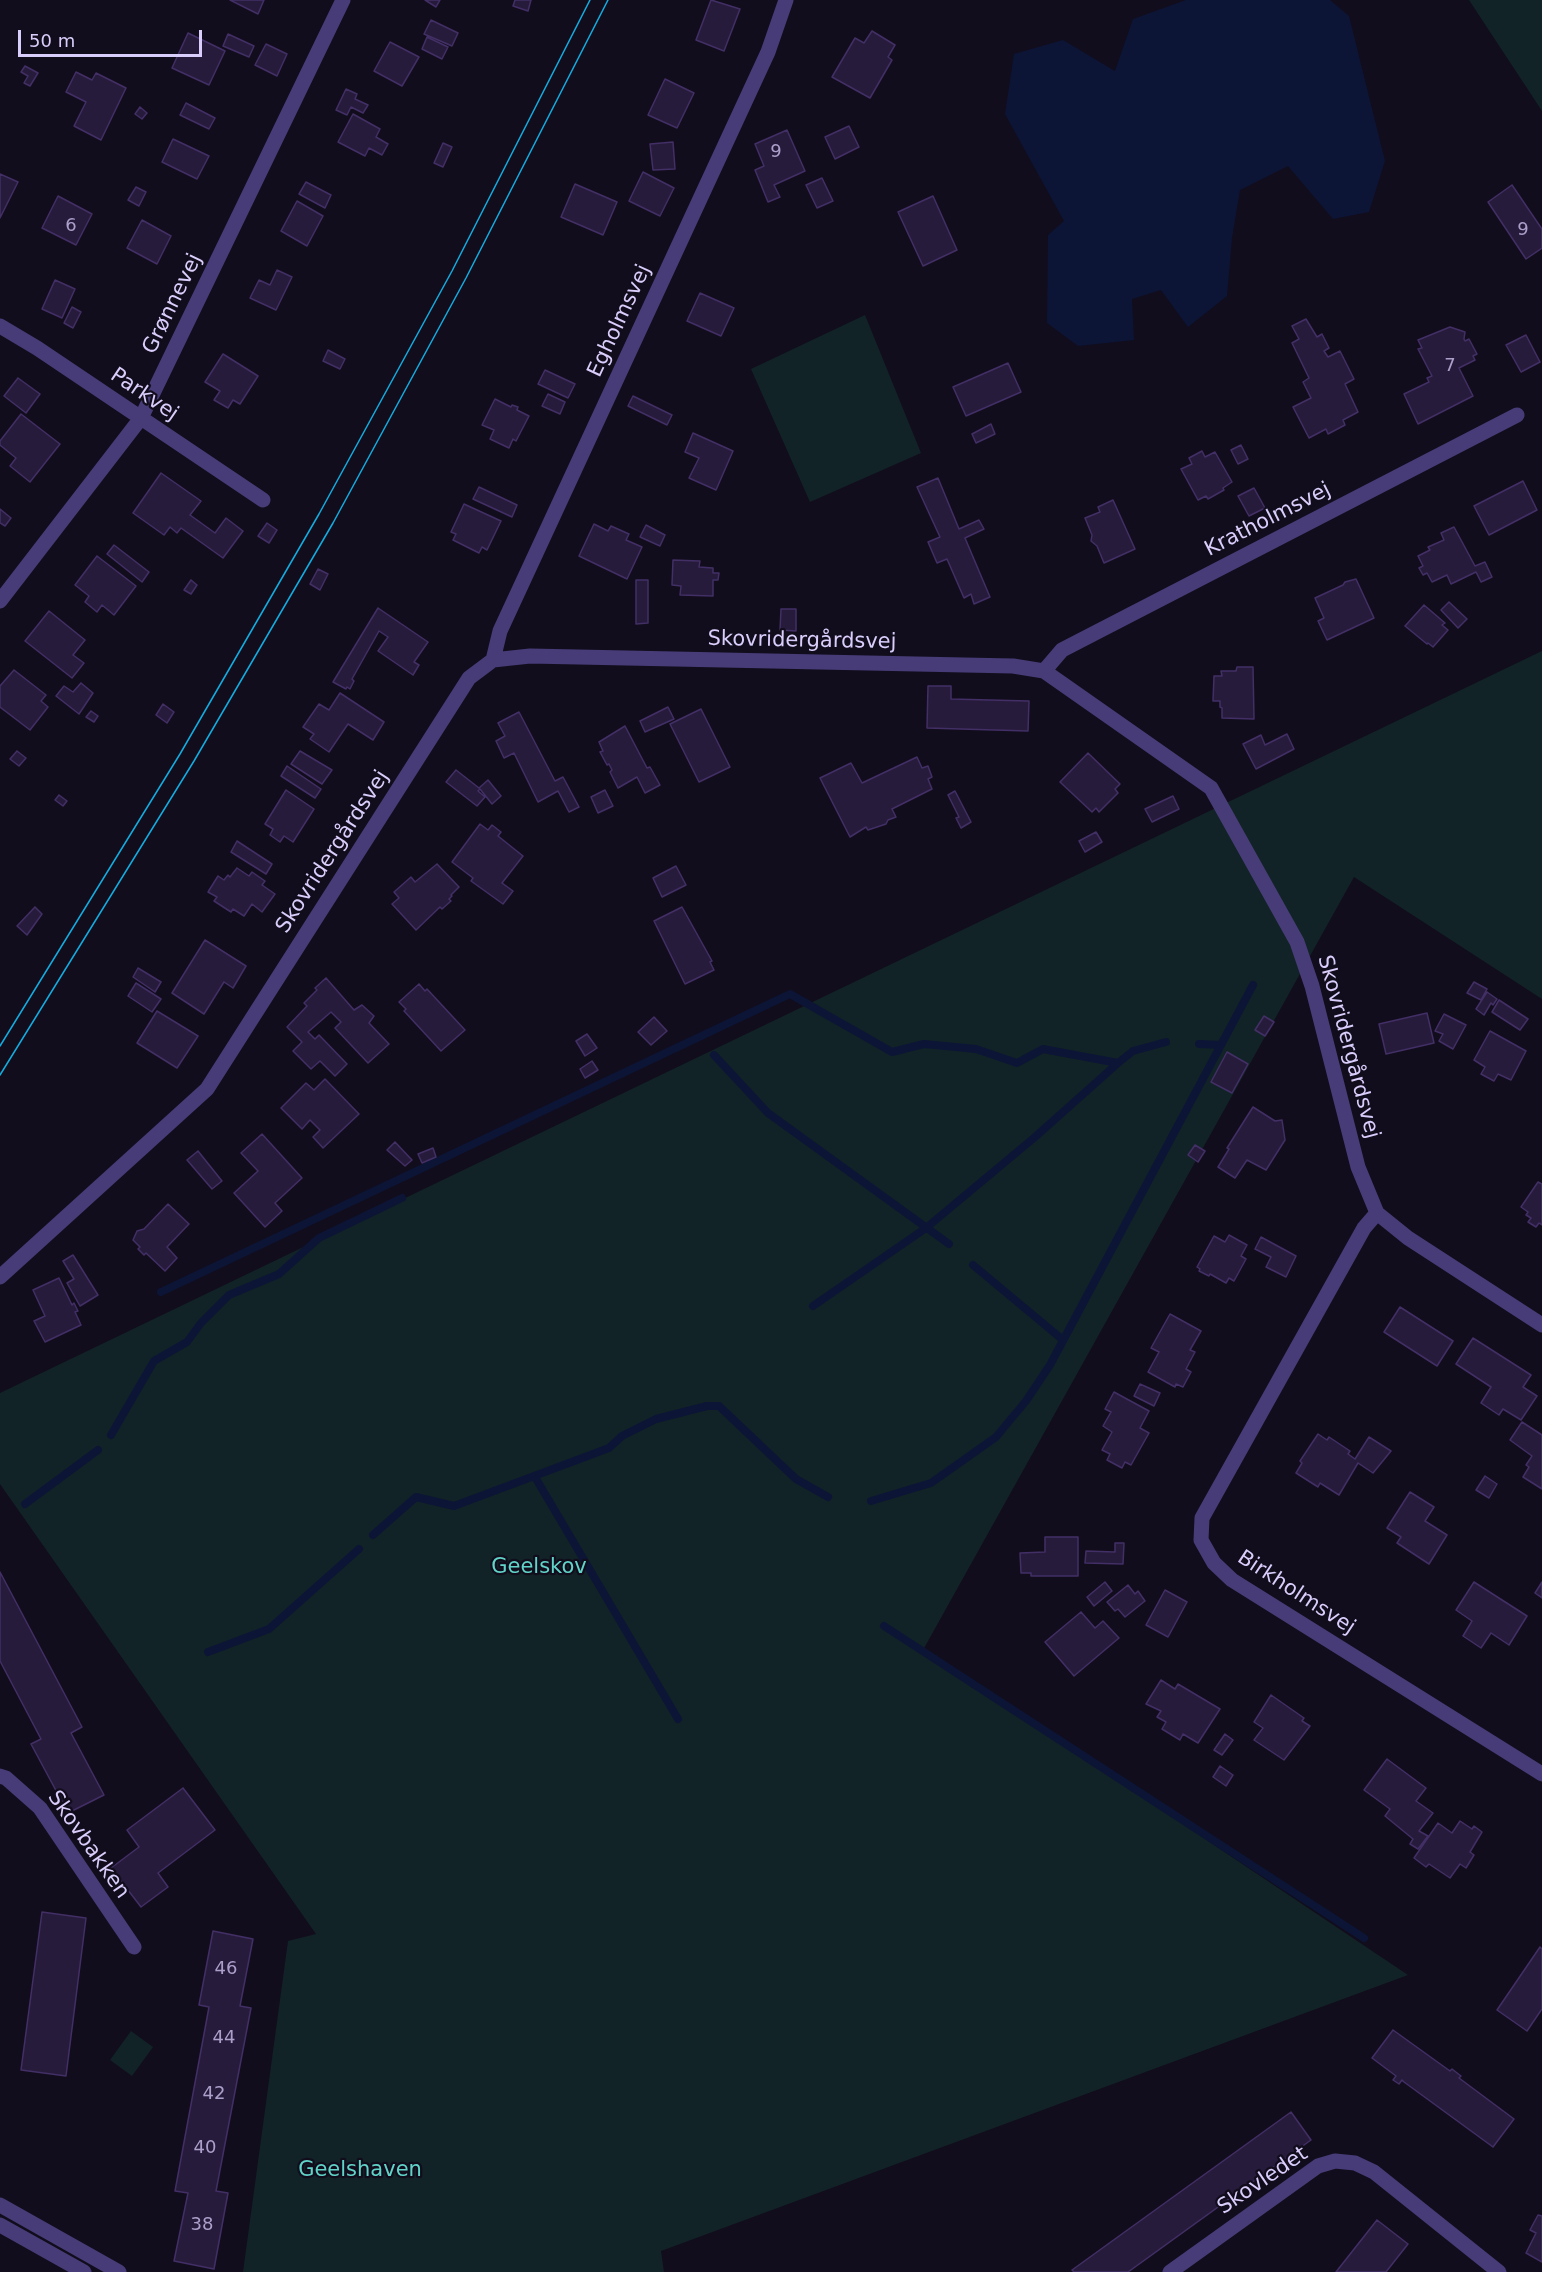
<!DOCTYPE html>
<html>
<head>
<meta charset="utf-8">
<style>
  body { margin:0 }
  #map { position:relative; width:1542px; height:2272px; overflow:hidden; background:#120d1c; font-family:"DejaVu Sans",sans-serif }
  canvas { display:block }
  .scale { position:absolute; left:18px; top:30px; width:184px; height:27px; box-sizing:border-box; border:3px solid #d9cdfb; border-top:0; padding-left:8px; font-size:18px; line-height:21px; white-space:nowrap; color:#d9cdfb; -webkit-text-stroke:4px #120d1c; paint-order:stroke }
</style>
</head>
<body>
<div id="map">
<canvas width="1542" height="2272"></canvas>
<div class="scale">50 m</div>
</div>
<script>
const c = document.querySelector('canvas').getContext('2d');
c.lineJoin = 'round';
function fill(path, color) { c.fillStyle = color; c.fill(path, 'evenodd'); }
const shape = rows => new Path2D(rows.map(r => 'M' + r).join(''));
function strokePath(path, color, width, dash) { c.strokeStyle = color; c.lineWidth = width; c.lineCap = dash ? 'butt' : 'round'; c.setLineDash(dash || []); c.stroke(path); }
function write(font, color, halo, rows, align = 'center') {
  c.font = font + ' "DejaVu Sans",sans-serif'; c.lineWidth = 4.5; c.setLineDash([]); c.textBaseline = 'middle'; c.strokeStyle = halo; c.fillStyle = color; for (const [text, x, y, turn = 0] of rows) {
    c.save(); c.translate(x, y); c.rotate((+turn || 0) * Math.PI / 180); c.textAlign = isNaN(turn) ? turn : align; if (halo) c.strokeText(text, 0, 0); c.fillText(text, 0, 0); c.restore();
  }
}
const green = shape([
  [1469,0,1542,0,1542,111],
  [865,315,921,453,810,502,751,369],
  [1542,651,1542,999,1354,877,923,1650,1408,1975,661,2251,664,2272,243,2272,288,1941,316,1934,0,1484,0,1393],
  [131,2031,153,2047,132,2076,110,2060]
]);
const water = shape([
  [1186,0,1330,0,1349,16,1385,161,1369,212,1333,219,1288,166,1240,190,1232,238,1227,296,1188,327,1161,290,1132,299,1134,340,1078,346,1047,323,1048,235,1064,221,1005,114,1014,54,1063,40,1115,71,1133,19]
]);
const stream = shape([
  [1199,1044,1221,1045],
  [714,1055,768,1113,949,1244],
  [973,1265,1063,1340],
  [161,1292,790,994,892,1052,924,1044,976,1049,1017,1063,1043,1049,1118,1063,1133,1051,1166,1042],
  [813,1306,926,1228,1035,1137,1118,1063],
  [111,1435,154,1361,187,1342,201,1323,229,1295,279,1274,319,1238,402,1198],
  [535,1477,678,1719],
  [871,1501,931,1483,996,1437,1026,1401,1050,1365,1253,985],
  [25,1504,98,1450],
  [373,1535,416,1497,454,1506,609,1448,622,1436,656,1419,707,1406,719,1406,796,1479,828,1497],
  [884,1626,1364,1938],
  [208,1652,269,1629,359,1549]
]);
const building = shape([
  [230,0,264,0,258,14,230,0],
  [425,0,440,0,436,7,425,0],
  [515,0,531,0,528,11,513,6,515,0],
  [711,0,740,9,724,51,696,40,711,0],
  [431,20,458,33,452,46,424,34,431,20],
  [872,31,895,45,888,57,892,60,870,98,832,77,855,38,864,43,872,31],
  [188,33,225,51,209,85,172,68,188,33],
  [228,34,254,46,249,57,223,46,228,34],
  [427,37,448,47,442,59,422,49,427,37],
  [390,42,419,57,402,86,374,71,390,42],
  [266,44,287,54,277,76,255,65,266,44],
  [25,66,38,73,30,86,24,83,28,76,21,72,25,66],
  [76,72,92,80,96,73,126,88,101,140,74,126,86,102,66,92,76,72],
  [665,79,694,93,677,128,648,115,665,79],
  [346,89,357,94,355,99,368,105,363,113,351,107,347,115,336,110,346,89],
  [186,103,215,118,209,129,180,115,186,103],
  [140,107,147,113,142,119,135,114,140,107],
  [353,114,380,129,376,137,388,144,382,155,369,148,365,156,338,142,353,114],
  [849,126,859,147,835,159,825,137,849,126],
  [787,130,805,171,774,185,780,197,768,202,755,170,764,166,755,144,787,130],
  [173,139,209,156,197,179,162,162,173,139],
  [673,142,675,169,653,170,650,144,673,142],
  [443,143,452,147,443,167,434,163,443,143],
  [643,172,674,188,660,216,629,201,643,172],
  [0,174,18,182,0,218,0,174],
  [822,178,833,201,817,208,806,185,822,178],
  [306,182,331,195,325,208,299,194,306,182],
  [575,184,617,202,603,235,561,217,575,184],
  [1512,185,1542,229,1542,248,1526,259,1488,202,1512,185],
  [136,187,146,192,139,206,128,200,136,187],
  [58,196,92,214,76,245,42,228,58,196],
  [933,196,957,250,923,266,898,212,933,196],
  [297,201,323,216,307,246,281,231,297,201],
  [142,220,171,236,157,264,127,248,142,220],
  [277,270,292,277,276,310,250,298,259,280,270,285,277,270],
  [55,280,75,289,62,318,42,309,55,280],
  [700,293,734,308,721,336,687,321,700,293],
  [72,307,81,312,73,328,64,323,72,307],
  [1306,319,1317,337,1322,334,1329,348,1324,351,1328,357,1340,351,1354,379,1345,384,1358,412,1343,420,1345,425,1328,434,1326,429,1309,438,1293,407,1311,398,1303,382,1309,378,1292,343,1299,339,1292,326,1306,319],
  [1450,327,1465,332,1464,339,1465,341,1469,339,1477,354,1473,356,1475,360,1459,368,1473,396,1418,424,1404,394,1429,382,1427,378,1432,376,1418,349,1422,348,1418,340,1450,327],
  [1526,335,1540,362,1521,372,1506,345,1526,335],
  [328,350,345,359,340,369,323,361,328,350],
  [223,354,258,376,240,404,233,400,228,408,214,400,220,391,205,382,223,354],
  [1008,363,1021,392,966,416,953,387,1008,363],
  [545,370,575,384,568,398,538,384,545,370],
  [18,378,40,394,26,413,4,396,18,378],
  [548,394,565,402,560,414,542,406,548,394],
  [633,396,672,415,667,425,628,406,633,396],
  [495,399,511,407,512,405,518,407,517,410,529,416,516,441,513,439,509,448,490,439,494,430,482,425,495,399],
  [21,414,60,444,30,482,10,466,16,458,0,445,0,441,21,414],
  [991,424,995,434,976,443,972,434,991,424],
  [693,433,733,451,716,490,689,478,699,458,685,452,693,433],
  [1241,445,1248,459,1238,464,1231,450,1241,445],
  [1202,451,1205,457,1215,452,1232,482,1223,488,1224,490,1208,499,1206,496,1198,500,1181,469,1192,464,1189,458,1202,451],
  [161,473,201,501,190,515,215,533,226,518,243,531,223,558,181,528,177,533,170,527,164,535,133,513,161,473],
  [938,478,959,529,979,520,984,529,965,538,990,597,974,604,971,594,964,598,947,559,937,563,928,542,940,537,917,487,938,478],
  [1523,481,1537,510,1489,535,1474,506,1523,481],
  [479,487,517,505,512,517,473,499,479,487],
  [1254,488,1265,508,1249,516,1238,496,1254,488],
  [1113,500,1135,549,1104,563,1097,546,1091,541,1092,535,1085,518,1100,512,1098,507,1113,500],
  [464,504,501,521,487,550,482,547,479,553,453,540,456,534,451,532,464,504],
  [0,509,11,518,5,526,0,523,0,509],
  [267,523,277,530,269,543,258,536,267,523],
  [594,524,608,531,611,526,629,534,626,540,642,547,627,579,579,556,594,524],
  [646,525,665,535,660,546,640,537,646,525],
  [1454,527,1475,566,1485,562,1492,577,1481,582,1476,572,1451,584,1447,575,1432,582,1427,573,1423,575,1419,568,1423,566,1418,556,1430,550,1428,547,1444,540,1441,533,1454,527],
  [114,545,149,572,142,582,107,554,114,545],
  [97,556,136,586,114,615,102,605,97,612,85,602,89,596,75,585,97,556],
  [673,560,700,561,699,567,713,568,713,573,719,573,718,580,713,580,713,596,680,595,681,586,672,585,673,560],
  [318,569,328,574,320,590,310,584,318,569],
  [1356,579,1374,618,1327,640,1318,621,1324,618,1315,598,1343,585,1345,582,1356,579],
  [191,580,197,585,191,594,184,590,191,580],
  [636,580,648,580,648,623,636,624,636,580],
  [1449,602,1467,619,1458,628,1441,610,1449,602],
  [1424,605,1445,623,1442,625,1448,630,1433,647,1428,643,1427,644,1405,626,1424,605],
  [378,608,428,642,414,662,419,665,413,675,378,651,388,637,379,631,352,679,354,681,350,689,347,687,346,689,333,682,378,608],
  [781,609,796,609,796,631,780,630,781,609],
  [49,611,85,640,73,655,84,663,72,678,25,641,49,611],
  [1237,667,1253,667,1254,719,1222,718,1222,708,1220,707,1220,701,1213,701,1214,676,1222,676,1221,671,1236,671,1237,667],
  [14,670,46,695,41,701,48,707,30,730,0,707,0,686,14,670],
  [81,683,93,693,79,714,56,696,64,686,73,692,81,683],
  [928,686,951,686,951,699,1029,701,1028,731,927,728,928,686],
  [340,693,384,722,373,740,348,724,329,752,310,739,314,734,303,727,319,704,329,710,340,693],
  [163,704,174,712,167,723,156,715,163,704],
  [668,707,674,719,645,732,640,721,668,707],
  [701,709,730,767,699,782,670,724,701,709],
  [91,711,98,716,94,722,86,717,91,711],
  [519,712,555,781,563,777,579,807,569,812,558,791,538,802,514,753,504,758,496,741,505,736,498,723,519,712],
  [625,726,647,768,650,767,660,785,645,793,637,777,618,788,610,772,612,770,609,764,607,765,600,752,603,751,599,742,625,726],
  [1287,734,1294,749,1256,769,1243,744,1261,735,1265,745,1287,734],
  [17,751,26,758,19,766,10,759,17,751],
  [300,751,332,770,322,784,291,764,300,751],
  [1088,753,1120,784,1115,789,1118,793,1099,812,1096,808,1092,812,1060,782,1088,753],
  [917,757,922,768,928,766,932,777,928,779,932,789,892,809,896,817,888,820,886,824,868,830,866,827,850,837,820,778,851,763,862,783,917,757],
  [287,766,321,789,315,798,281,776,287,766],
  [456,770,479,788,488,780,501,796,492,804,480,789,478,791,485,797,477,806,446,782,456,770],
  [286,790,314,809,293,842,284,836,280,842,270,835,273,829,265,824,286,790],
  [605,790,613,806,598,813,591,797,605,790],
  [955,791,971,822,961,828,956,818,959,817,948,795,955,791],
  [59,795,67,801,63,806,55,800,59,795],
  [1173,796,1179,809,1152,822,1145,809,1173,796],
  [480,824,488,830,492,825,501,832,498,836,523,856,502,883,513,891,503,904,471,881,473,878,452,862,480,824],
  [1096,832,1102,842,1085,852,1079,841,1096,832],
  [237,841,272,864,266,874,231,852,237,841],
  [437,864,459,887,451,895,452,896,449,899,451,901,442,909,440,907,416,930,392,904,399,898,394,892,411,877,415,882,437,864],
  [676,866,686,885,662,897,653,878,676,866],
  [237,868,249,876,252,872,265,881,262,885,275,894,262,912,252,904,244,916,233,909,231,912,214,901,217,897,208,892,218,876,224,880,228,875,230,877,237,868],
  [35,907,42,914,27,935,17,926,35,907],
  [682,907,712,961,710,962,714,970,685,984,654,921,682,907],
  [205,940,246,966,233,988,224,982,204,1014,172,993,205,940],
  [138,968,161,982,155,992,133,977,138,968],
  [326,978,354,1010,362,1005,374,1016,369,1023,389,1044,368,1063,335,1028,341,1022,331,1012,308,1032,315,1039,319,1035,347,1064,335,1076,320,1061,311,1069,293,1051,302,1042,287,1027,307,1006,304,1003,317,990,315,988,326,978],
  [1474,982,1487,989,1481,1000,1467,993,1474,982],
  [136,983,161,999,152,1012,128,996,136,983],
  [419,984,425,991,427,989,465,1030,441,1051,404,1011,406,1009,399,1002,419,984],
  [1487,992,1497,999,1493,1005,1491,1003,1484,1015,1476,1009,1487,992],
  [1499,1000,1528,1019,1520,1030,1492,1012,1499,1000],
  [157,1011,198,1036,177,1068,137,1043,157,1011],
  [1427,1013,1434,1043,1386,1054,1379,1024,1427,1013],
  [1444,1014,1466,1025,1453,1049,1439,1041,1443,1034,1435,1031,1444,1014],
  [1264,1016,1274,1022,1265,1036,1255,1030,1264,1016],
  [654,1017,667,1031,651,1045,638,1032,654,1017],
  [1490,1031,1526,1051,1511,1080,1498,1074,1494,1081,1481,1074,1485,1067,1474,1060,1490,1031],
  [587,1034,597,1048,585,1056,576,1041,587,1034],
  [1227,1052,1248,1064,1232,1093,1211,1082,1227,1052],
  [592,1061,598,1070,585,1078,580,1069,592,1061],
  [325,1079,359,1114,323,1148,313,1137,320,1130,310,1120,302,1129,281,1108,306,1083,314,1090,325,1079],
  [1253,1107,1275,1121,1282,1120,1285,1140,1266,1170,1247,1160,1235,1178,1218,1167,1229,1149,1227,1148,1253,1107],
  [262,1134,302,1178,275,1203,282,1211,265,1227,234,1193,258,1171,241,1153,262,1134],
  [395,1142,412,1160,405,1166,387,1150,395,1142],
  [1195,1145,1205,1151,1198,1162,1188,1155,1195,1145],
  [433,1148,436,1157,422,1163,418,1154,433,1148],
  [198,1151,222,1181,212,1189,187,1160,198,1151],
  [1538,1182,1542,1184,1542,1225,1539,1223,1536,1227,1528,1222,1531,1218,1526,1215,1528,1212,1521,1207,1538,1182],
  [168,1204,189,1224,167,1247,177,1258,165,1271,146,1253,144,1255,138,1249,140,1247,133,1240,137,1231,144,1229,168,1204],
  [1229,1235,1247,1245,1241,1256,1246,1259,1234,1281,1229,1278,1226,1283,1210,1274,1209,1276,1199,1271,1200,1269,1197,1267,1214,1236,1225,1242,1229,1235],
  [1261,1237,1296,1256,1286,1277,1266,1267,1271,1257,1255,1249,1261,1237],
  [73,1255,98,1295,80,1306,67,1283,74,1279,63,1261,73,1255],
  [59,1278,72,1305,74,1303,78,1311,75,1312,81,1325,45,1342,34,1321,45,1316,33,1290,59,1278],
  [1400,1307,1453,1341,1437,1366,1384,1332,1400,1307],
  [1170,1314,1201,1331,1190,1350,1195,1352,1186,1369,1191,1372,1183,1387,1176,1384,1175,1387,1148,1372,1159,1352,1151,1348,1170,1314],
  [1473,1338,1531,1375,1523,1387,1537,1396,1521,1420,1503,1409,1499,1415,1481,1403,1491,1387,1456,1364,1473,1338],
  [1140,1384,1160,1393,1154,1406,1134,1396,1140,1384],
  [1114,1392,1149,1411,1140,1428,1149,1433,1131,1465,1125,1462,1122,1468,1107,1460,1110,1454,1102,1450,1112,1432,1103,1426,1111,1412,1105,1409,1114,1392],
  [1522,1422,1542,1435,1542,1489,1523,1477,1529,1467,1526,1465,1532,1456,1510,1440,1522,1422],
  [1318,1434,1327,1440,1329,1437,1350,1451,1348,1454,1355,1459,1369,1437,1391,1451,1373,1473,1358,1463,1339,1495,1320,1483,1318,1487,1296,1473,1302,1463,1300,1461,1318,1434],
  [1485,1476,1497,1484,1489,1498,1476,1490,1485,1476],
  [1410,1492,1434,1507,1425,1521,1447,1535,1429,1564,1397,1543,1401,1537,1387,1528,1410,1492],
  [1045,1537,1078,1537,1078,1576,1031,1576,1031,1573,1021,1573,1020,1553,1045,1552,1045,1537],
  [1115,1543,1124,1543,1123,1564,1085,1563,1086,1551,1115,1552,1115,1543],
  [0,1572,82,1727,71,1733,104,1795,68,1813,31,1744,41,1739,0,1661,0,1572],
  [1105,1582,1112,1591,1094,1606,1087,1597,1105,1582],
  [1474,1582,1527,1616,1509,1645,1491,1633,1481,1648,1463,1636,1472,1621,1456,1610,1474,1582],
  [1542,1582,1542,1598,1535,1593,1542,1582],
  [1128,1585,1135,1594,1138,1591,1145,1601,1125,1617,1118,1609,1115,1611,1107,1602,1128,1585],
  [1165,1590,1187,1602,1168,1637,1146,1625,1165,1590],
  [1081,1612,1095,1628,1103,1621,1119,1638,1074,1676,1045,1642,1081,1612],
  [1161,1680,1175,1689,1178,1684,1220,1709,1198,1743,1183,1734,1180,1740,1162,1729,1166,1722,1157,1717,1161,1711,1146,1704,1161,1680],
  [1271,1695,1304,1718,1302,1721,1310,1726,1284,1760,1254,1740,1263,1728,1254,1722,1271,1695],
  [1225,1734,1233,1740,1222,1755,1214,1750,1225,1734],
  [1387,1759,1426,1788,1416,1801,1433,1813,1419,1831,1428,1836,1418,1849,1410,1844,1413,1839,1385,1816,1390,1809,1364,1790,1387,1759],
  [1220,1766,1233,1775,1226,1786,1213,1777,1220,1766],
  [183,1788,215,1830,158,1873,168,1887,141,1907,111,1868,139,1847,127,1830,183,1788],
  [1460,1821,1472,1829,1474,1826,1482,1832,1470,1852,1474,1855,1466,1868,1460,1864,1450,1878,1429,1864,1426,1867,1414,1858,1438,1823,1452,1833,1460,1821],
  [42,1912,86,1918,66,2076,21,2070,42,1912],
  [213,1931,253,1939,240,2006,251,2008,216,2191,228,2193,214,2269,174,2261,188,2193,175,2191,209,2007,199,2005,213,1931],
  [1540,1947,1542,1949,1542,2009,1527,2031,1497,2010,1540,1947],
  [1393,2030,1450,2071,1452,2069,1461,2076,1459,2078,1514,2119,1493,2147,1404,2082,1402,2080,1399,2084,1393,2080,1396,2076,1372,2058,1393,2030],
  [1291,2112,1311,2140,1128,2272,1074,2272,1072,2270,1291,2112],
  [1538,2215,1542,2216,1542,2262,1526,2253,1536,2233,1530,2230,1538,2215],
  [1377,2220,1408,2244,1386,2272,1336,2272,1377,2220]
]);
const minor = shape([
  [0,326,37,348,263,500],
  [0,601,141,418,343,0],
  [493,660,500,631,768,52,786,0],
  [1044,671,1062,650,1517,415],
  [1377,1213,1364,1228,1202,1518,1201,1540,1214,1563,1232,1580,1542,1774],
  [0,1277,207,1089,469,678,493,660,530,656,1013,666,1044,671,1211,788,1297,942,1312,986,1358,1167,1377,1213,1408,1238,1542,1325],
  [0,1776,6,1778,40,1808,134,1947],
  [0,2205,119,2272],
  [0,2225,84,2272],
  [1170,2272,1318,2166,1335,2161,1355,2163,1374,2172,1499,2272]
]);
const tram = shape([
  [0,1046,180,754,319,514,452,271,590,0],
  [0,1075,194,761,333,523,466,278,608,0]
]);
const numberNames = [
  ["9",776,152],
  ["6",71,226],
  ["9",1523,230],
  ["7",1450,366],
  ["46",226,1969],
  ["44",224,2038],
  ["42",214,2094],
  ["40",205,2148],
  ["38",202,2225]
];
const streetNames = [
  ["Grønnevej",173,304,-64],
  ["Egholmsvej",620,321,-65],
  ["Parkvej",144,395,34],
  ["Kratholmsvej",1268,520,-27],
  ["Skovridergårdsvej",802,641,1],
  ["Skovridergårdsvej",333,852,-57],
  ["Skovridergårdsvej",1348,1047,75],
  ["Birkholmsvej",1296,1593,33],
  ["Skovbakken",88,1845,55],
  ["Skovledet",1263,2181,-34]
];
const parkNames = [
  ["Geelskov",539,1568],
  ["Geelshaven",360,2171]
];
fill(green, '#112326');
fill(water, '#0c1536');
strokePath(stream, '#0c1536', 8);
fill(building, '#271b3c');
strokePath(building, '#422f66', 1.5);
strokePath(minor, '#473c78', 15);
strokePath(tram, '#13ade1', 1.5);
write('18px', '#aca0cb', null, numberNames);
write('21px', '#d9cdfb', '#120d1c', streetNames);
write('21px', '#60d4c8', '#120d1c', parkNames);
</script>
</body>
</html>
